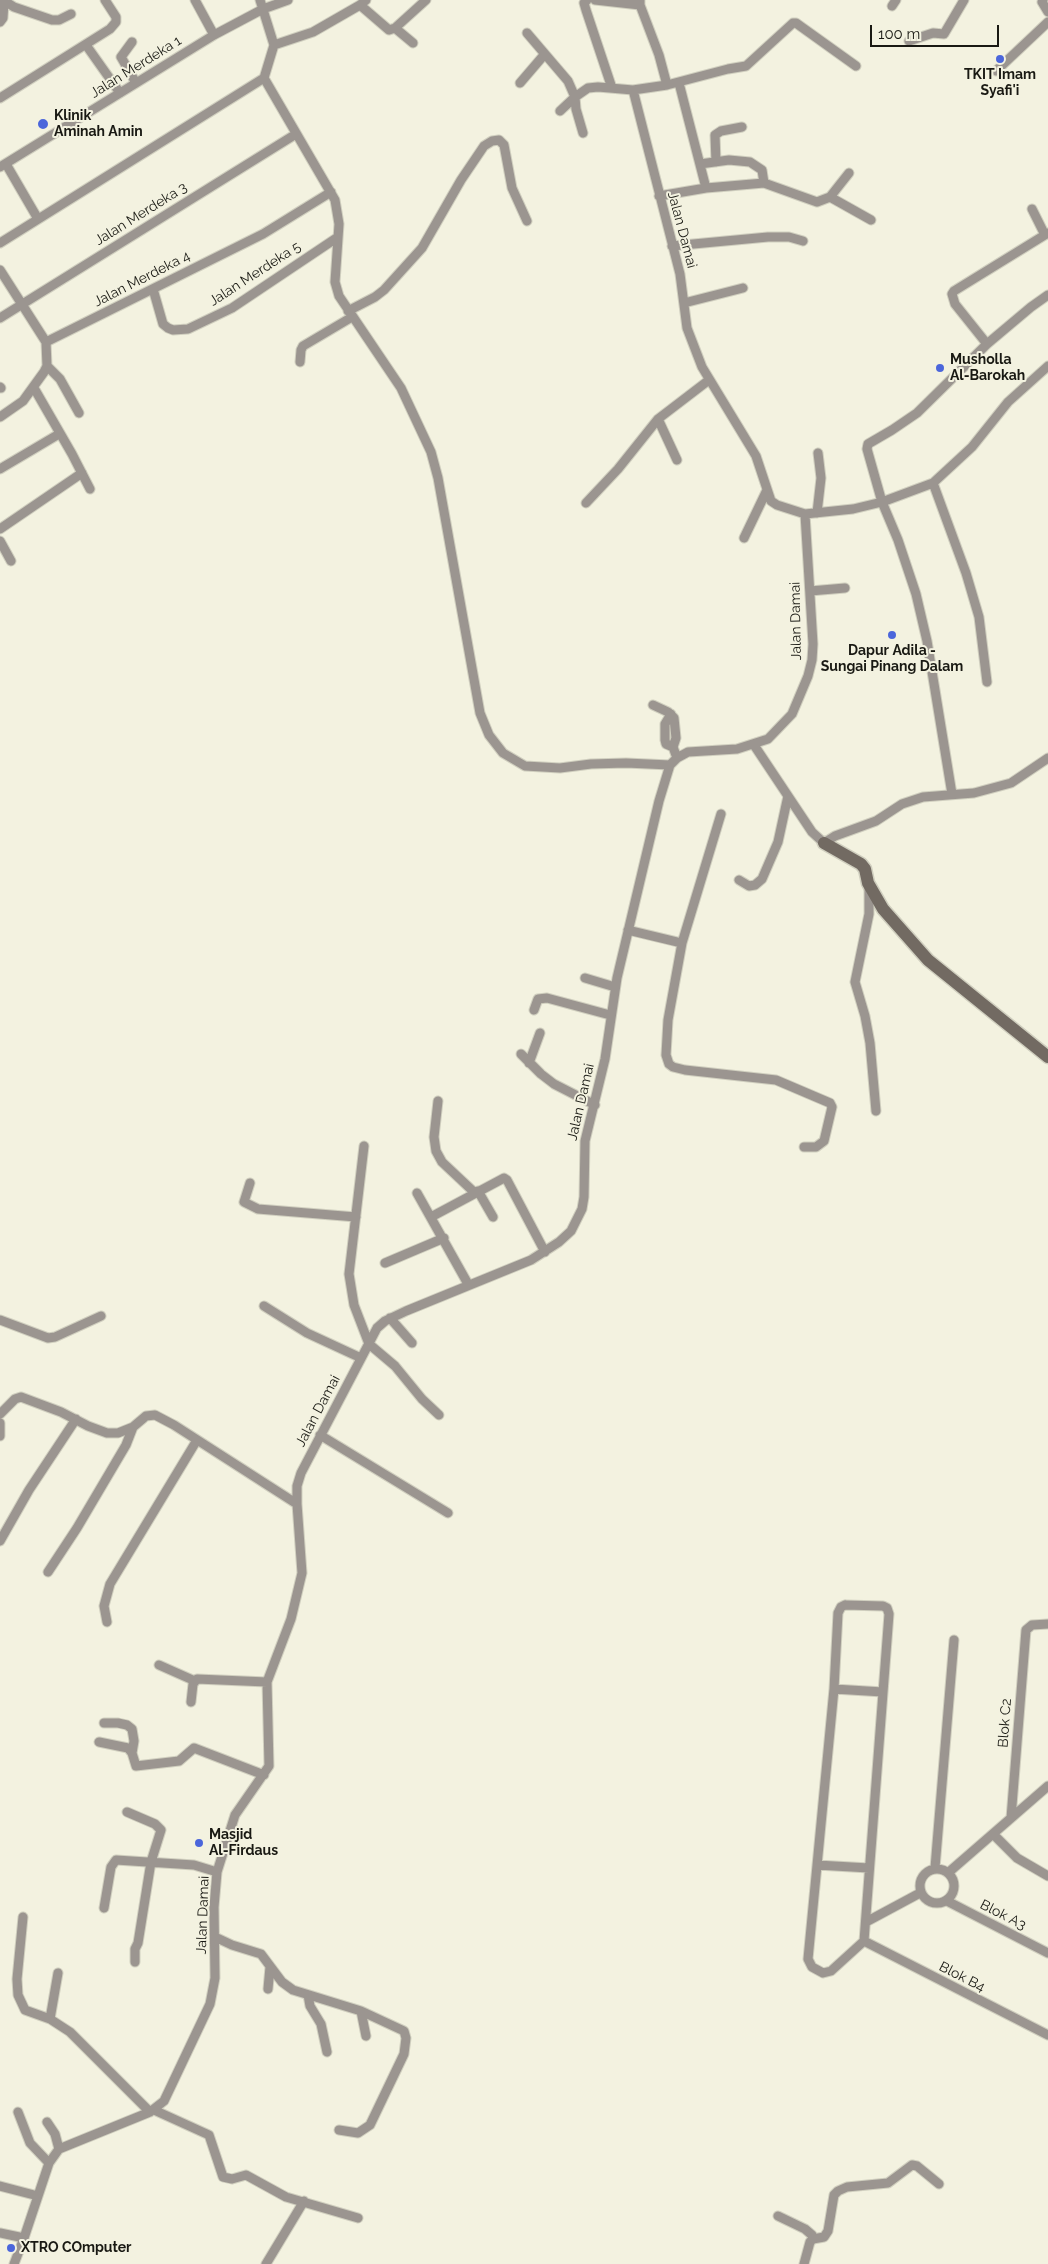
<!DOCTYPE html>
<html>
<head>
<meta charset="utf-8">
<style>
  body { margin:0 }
  #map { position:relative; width:1048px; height:2264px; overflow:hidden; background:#f3f2e0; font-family:Raleway,sans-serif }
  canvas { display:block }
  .scale { position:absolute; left:870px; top:25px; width:129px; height:22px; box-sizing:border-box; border:2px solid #191913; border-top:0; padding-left:6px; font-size:15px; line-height:18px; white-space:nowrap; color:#191913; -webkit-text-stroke:4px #f3f2e0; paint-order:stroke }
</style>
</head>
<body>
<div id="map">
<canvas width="1048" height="2264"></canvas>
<div class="scale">100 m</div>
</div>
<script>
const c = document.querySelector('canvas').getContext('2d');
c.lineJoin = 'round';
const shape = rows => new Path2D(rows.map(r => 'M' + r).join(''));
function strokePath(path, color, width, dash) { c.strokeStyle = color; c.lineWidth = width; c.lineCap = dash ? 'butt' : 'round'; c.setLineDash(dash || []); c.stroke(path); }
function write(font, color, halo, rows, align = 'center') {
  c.font = font + ' Raleway,sans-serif'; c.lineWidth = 4; c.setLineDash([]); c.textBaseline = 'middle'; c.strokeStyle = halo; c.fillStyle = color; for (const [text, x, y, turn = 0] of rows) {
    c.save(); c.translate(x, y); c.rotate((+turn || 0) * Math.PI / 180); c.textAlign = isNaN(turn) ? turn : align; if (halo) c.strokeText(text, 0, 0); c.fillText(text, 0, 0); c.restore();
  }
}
const street = shape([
  [3,0,14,7,52,20,59,20,71,14],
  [195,0,214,35],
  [260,0,274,45,264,78],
  [587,0,584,3,586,10,612,88],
  [595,0,640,5],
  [1043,0,1042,2,1048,12],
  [360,5,389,30,395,28,426,0],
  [892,6,896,0],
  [0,22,3,18,4,2],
  [395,28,413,43],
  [527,33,568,81,575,97,576,109,583,133],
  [909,41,933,33,944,34,964,0],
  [132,42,121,57,136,83],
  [86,45,120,93],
  [274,45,313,32,360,5,366,0],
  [996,71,1048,22],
  [264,78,335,200,339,224,335,282,339,296,401,388,431,452,438,478,480,713,489,735,503,753,525,766,560,768,591,764,626,763,670,765],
  [520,83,544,55],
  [679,83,706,188],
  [667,85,728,69,746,66,793,23,796,23,856,66],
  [0,98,110,29,116,22,116,17,105,0],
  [560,111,575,97,588,88,598,87,633,90],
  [716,162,715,135,721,131,742,127],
  [6,164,38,219],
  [700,164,729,160,750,162,762,170,764,183],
  [0,167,214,35,263,9,288,0],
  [659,196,706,188,764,183,817,202,830,197,871,220],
  [830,197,849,173],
  [1032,209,1045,235],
  [0,243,264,78],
  [672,246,768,237,789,237,803,241],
  [0,270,46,342],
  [153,289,163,324,168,328,173,330,188,329,232,308,338,237],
  [684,303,743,288],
  [348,311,375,297,384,290,422,248,461,180,484,146,492,141,499,140,504,145,512,188,527,221],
  [0,318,296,134],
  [987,344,955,304,952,294,954,291,1048,233],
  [300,362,301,350,303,346,352,317],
  [47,366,60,379,79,413],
  [0,387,1,388],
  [34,388,72,454,90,489],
  [0,417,23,401,44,372,47,366,46,342,263,234,331,192],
  [658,419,677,460],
  [0,469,59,434],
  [933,483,966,573,979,617,987,682],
  [586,503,618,469,658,419,709,380],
  [817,513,821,478,818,453],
  [805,514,853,509,882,502,933,483,972,447,1008,402,1048,366],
  [0,529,82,473],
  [744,538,767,490],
  [0,541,11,561],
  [810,591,845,588],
  [653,705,668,712,674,718,676,738,673,747,677,758],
  [671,714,665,724,665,740,666,744,673,747],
  [754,745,812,832,824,843,835,836,876,821,902,804,923,797,974,793,1011,783,1048,758],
  [952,794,927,641,916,594,898,540,882,502,867,449,868,444,892,430,917,413,987,344,1031,307,1048,295],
  [739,880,749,886,755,885,762,879,778,842,788,796],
  [869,886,869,914,855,982,865,1016,870,1043,876,1111],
  [628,930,682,943,668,1020,666,1055,669,1064,673,1067,685,1070,776,1080,830,1103,832,1107,824,1141,816,1147,804,1147],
  [682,943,721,814],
  [585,978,615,987],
  [534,1010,538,999,547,998,610,1015],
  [521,1054,541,1074,554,1084,595,1105],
  [529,1063,540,1033],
  [438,1101,434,1137,436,1151,442,1162,475,1193],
  [364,1146,349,1274,354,1305,369,1344,395,1366,422,1399,439,1415],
  [250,1183,244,1202,258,1209,356,1217],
  [478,1191,493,1217],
  [417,1193,468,1284],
  [431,1217,504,1178,507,1180,545,1252],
  [385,1263,444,1238],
  [264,1306,307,1333,361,1358],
  [390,1318,412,1343],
  [0,1320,48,1338,55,1337,101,1316],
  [0,1414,15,1399,21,1397,61,1412,88,1426,107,1433,118,1433,133,1427,146,1416,155,1415,174,1425,297,1504],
  [0,1423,0,1436],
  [320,1435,448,1513],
  [0,1541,29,1490,76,1419],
  [48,1572,77,1528,126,1445,133,1427],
  [845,1605,883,1606,887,1608,889,1614,864,1941,831,1971,823,1973,812,1967,808,1959,834,1689,838,1613,841,1607,845,1605],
  [107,1622,104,1606,110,1584,197,1440],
  [159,1665,195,1681],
  [834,1689,883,1692],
  [191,1702,193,1684,197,1679,267,1682],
  [104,1723,118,1723,127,1725,132,1729,134,1741,132,1753],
  [99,1742,128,1748,132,1753,136,1766,179,1761,194,1748,264,1775],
  [127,1812,155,1824,161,1830,151,1862,138,1943,135,1949,135,1962],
  [1011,1818,1026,1630,1032,1625,1048,1624],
  [994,1835,1017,1858,1048,1876],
  [817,1865,869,1868],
  [935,1868,954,1640],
  '920 1886a17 17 0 1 1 34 0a17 17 0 1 1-34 0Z',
  [949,1872,1048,1786],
  [947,1901,1048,1953],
  [104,1908,111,1867,116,1860,194,1865,217,1872],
  [23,1917,17,1979,18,1995,25,2010,50,2019],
  [866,1922,920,1893],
  [215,1937,232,1945,261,1954,282,1982,293,1990,361,2011,404,2031,406,2038,404,2054,370,2125,358,2133,339,2130],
  [864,1941,1048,2035],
  [58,1973,50,2019,70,2032,150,2112],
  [268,1989,270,1967],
  [308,1995,310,2006,321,2024,327,2052],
  [361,2011,366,2036],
  [154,2110,209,2135,223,2177,232,2179,246,2175,286,2197,358,2218],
  [18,2112,30,2143,49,2163],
  [47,2122,55,2134,59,2149],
  [0,2186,38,2196],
  [778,2216,805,2229,812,2235,813,2239],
  [0,2233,24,2238],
  [14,2264,24,2238,49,2163,59,2149,150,2112,164,2101,210,2004,215,1978,214,1907,217,1872,235,1815,269,1766,267,1682,291,1619,302,1573,297,1504,297,1486,301,1473,377,1328,385,1321,406,1311,531,1260,559,1242,571,1231,582,1209,584,1197,585,1141,605,1059,617,978,659,801,670,765,677,758,688,752,737,749,768,739,792,714,808,676,812,660,813,644,805,514,777,505,771,501,756,456,702,367,687,328,680,274,633,90,667,85,659,55,640,5,640,0],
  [266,2264,304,2201],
  [804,2264,810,2242,813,2239,824,2237,828,2231,834,2195,838,2191,847,2187,888,2183,912,2165,917,2166,939,2184]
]);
const secondary = shape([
  [824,843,861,864,865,869,868,883,883,909,928,960,1048,1057]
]);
const markers = [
  [1000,59,5,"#4b66db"],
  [43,124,6,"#4b66db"],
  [940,368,5,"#4b66db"],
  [892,635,5,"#4b66db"],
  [199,1843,5,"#4b66db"],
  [11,2248,5,"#4b66db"]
];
const streetNames = [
  ["Jalan Merdeka 1",136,67,-32],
  ["Jalan Merdeka 3",141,214,-32],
  ["Jalan Damai",682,230,75],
  ["Jalan Merdeka 5",255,274,-33],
  ["Jalan Merdeka 4",142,279,-27],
  ["Jalan Damai",796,621,-91],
  ["Jalan Damai",581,1102,-77],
  ["Jalan Damai",318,1411,-62],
  ["Blok C2",1005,1723,-86],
  ["Jalan Damai",203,1915,-88],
  ["Blok A3",1003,1915,27],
  ["Blok B4",962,1977,27]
];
const poiNames = [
  ["TKIT Imam",1000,75,"center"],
  ["Syafi'i",1000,91,"center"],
  ["Klinik",54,116],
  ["Aminah Amin",54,132],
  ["Musholla",950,360],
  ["Al-Barokah",950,376],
  ["Dapur Adila -",892,651,"center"],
  ["Sungai Pinang Dalam",892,667,"center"],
  ["Masjid",209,1835],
  ["Al-Firdaus",209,1851],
  ["XTRO COmputer",21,2248]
];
strokePath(street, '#d0cfbf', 11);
strokePath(secondary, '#d0cfbf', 15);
strokePath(street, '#9b9590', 9);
strokePath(secondary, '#726a62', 12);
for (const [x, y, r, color] of markers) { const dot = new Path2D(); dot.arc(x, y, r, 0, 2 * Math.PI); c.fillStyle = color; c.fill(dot); strokePath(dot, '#f3f2e0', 2); }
write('14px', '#191913', '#f3f2e0', streetNames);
write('bold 14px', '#191913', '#f3f2e0', poiNames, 'left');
</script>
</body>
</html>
